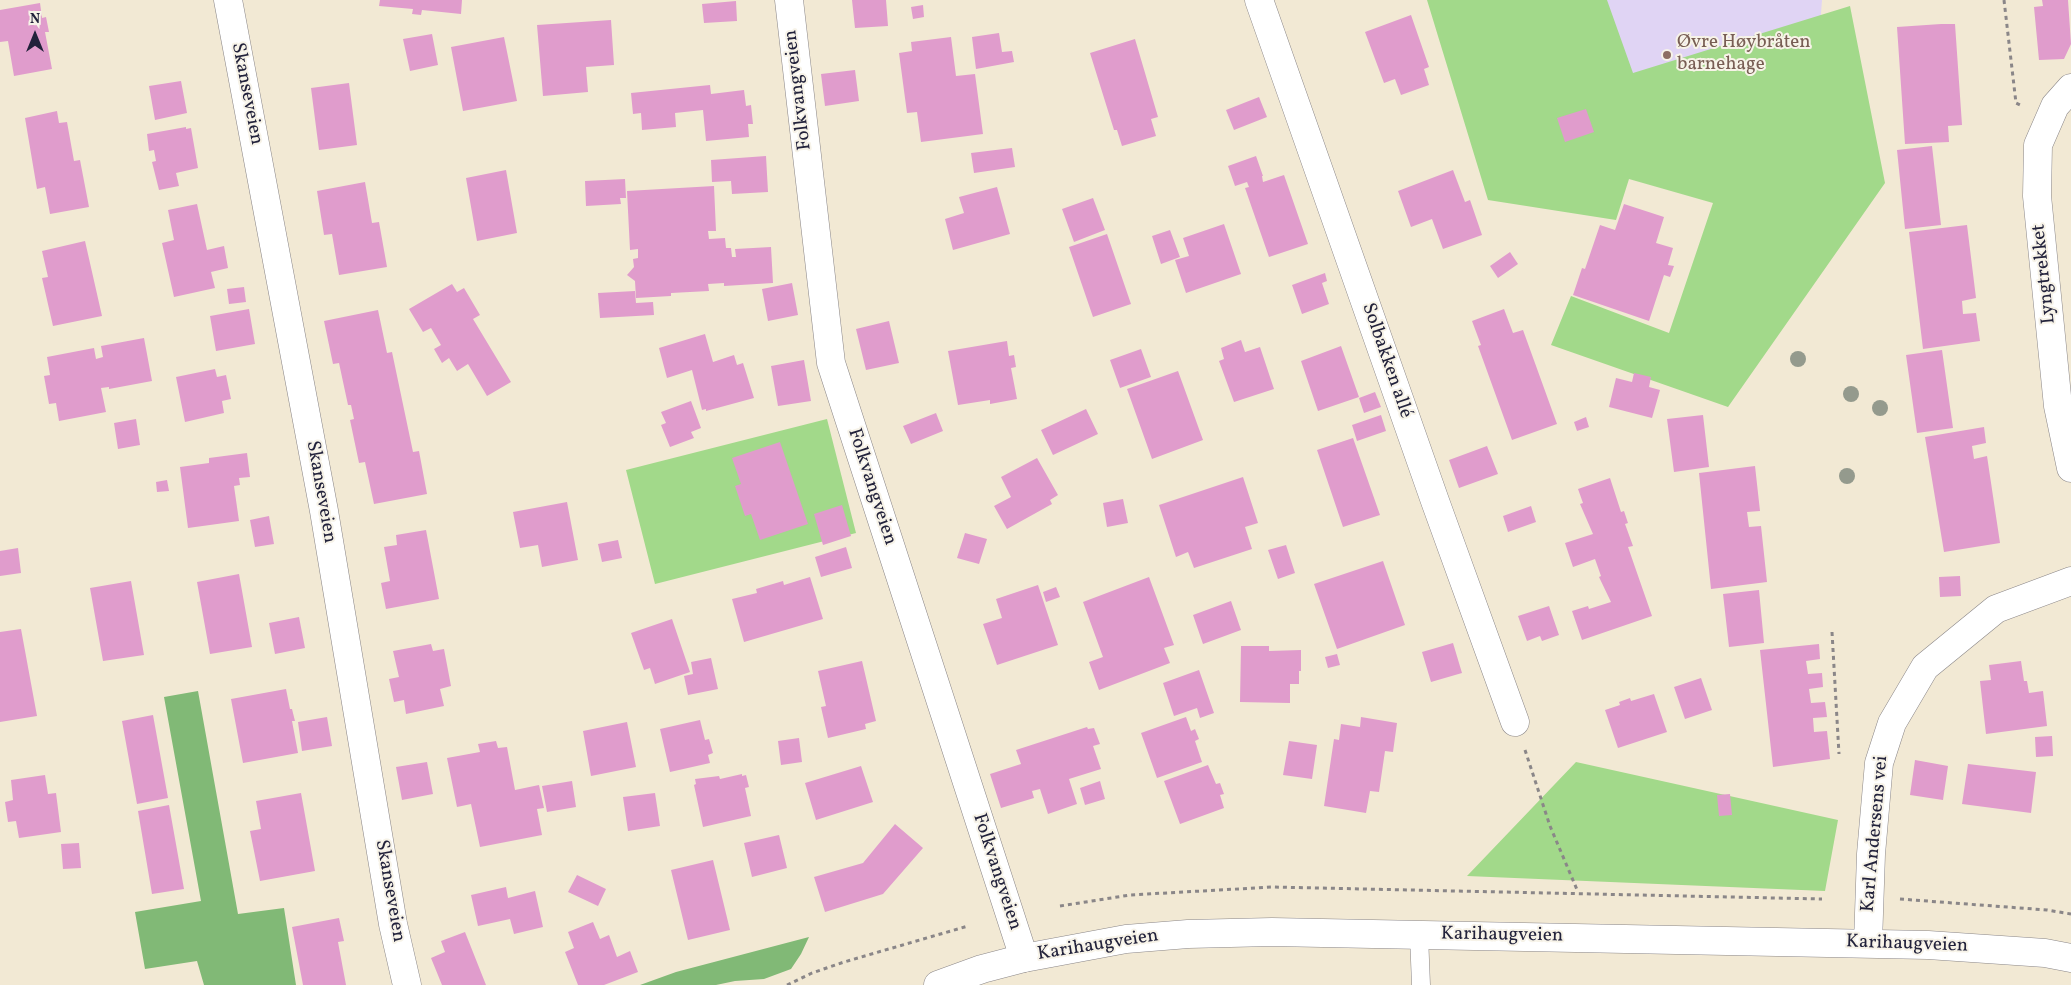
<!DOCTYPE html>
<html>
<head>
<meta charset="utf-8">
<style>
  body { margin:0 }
  #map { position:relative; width:2071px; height:985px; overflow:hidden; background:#f2e9d4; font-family:Vollkorn,serif }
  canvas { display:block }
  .north { position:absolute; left:10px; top:10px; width:50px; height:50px; -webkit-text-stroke:4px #f7f3e8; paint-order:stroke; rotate:0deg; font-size:14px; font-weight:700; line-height:20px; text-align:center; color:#22223b }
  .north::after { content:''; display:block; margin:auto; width:18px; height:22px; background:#22223b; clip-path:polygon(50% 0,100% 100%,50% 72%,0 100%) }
</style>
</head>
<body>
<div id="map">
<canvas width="2071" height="985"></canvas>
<div class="north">N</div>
</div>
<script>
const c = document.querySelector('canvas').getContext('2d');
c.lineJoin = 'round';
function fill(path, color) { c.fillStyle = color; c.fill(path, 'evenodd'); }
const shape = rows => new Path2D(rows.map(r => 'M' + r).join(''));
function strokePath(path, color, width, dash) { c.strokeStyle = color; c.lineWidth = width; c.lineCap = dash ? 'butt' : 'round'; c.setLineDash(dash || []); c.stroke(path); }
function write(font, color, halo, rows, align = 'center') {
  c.font = font + ' Vollkorn,serif'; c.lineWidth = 4; c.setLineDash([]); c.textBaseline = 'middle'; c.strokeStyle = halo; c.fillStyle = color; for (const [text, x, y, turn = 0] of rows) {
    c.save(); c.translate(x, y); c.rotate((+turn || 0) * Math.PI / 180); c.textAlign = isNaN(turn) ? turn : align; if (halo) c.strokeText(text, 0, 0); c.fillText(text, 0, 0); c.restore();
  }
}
const built = shape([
  [1593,0,1822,0,1820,26,1623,85]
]);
const green = shape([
  [1427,0,1607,0,1633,73,1850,6,1885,183,1728,407,1551,345,1571,296,1669,333,1713,203,1629,179,1616,220,1488,200],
  [827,419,856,533,655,584,626,470],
  [1576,762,1838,820,1825,891,1467,876]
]);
const forest = shape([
  [198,691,238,914,284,908,296,985,204,985,197,961,145,969,135,912,201,901,164,697],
  [809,937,801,954,791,969,764,979,735,981,716,985,640,985,676,972]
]);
const building = shape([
  [380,0,462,0,461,14,422,10,421,15,412,14,413,9,379,6],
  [852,0,886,0,888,26,855,28],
  [2042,0,2068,0,2071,44,2064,59,2039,60,2034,7,2043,6],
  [736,1,737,21,704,23,702,4],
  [40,3,42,18,46,17,49,32,45,32,52,69,14,76,8,41,0,42,0,10],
  [923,5,924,17,913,19,911,7],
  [1411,15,1429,67,1424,69,1429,85,1401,95,1395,79,1384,83,1365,32],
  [611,20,614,65,586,67,588,92,543,96,537,25],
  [1941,24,1955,24,1962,125,1948,126,1949,142,1905,144,1897,27],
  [999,33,1002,52,1012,51,1014,62,976,69,972,37],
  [432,34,438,65,410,71,403,39],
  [504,37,517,101,463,111,451,47],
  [951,37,956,76,975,74,983,134,921,142,917,112,907,113,899,53,912,51,911,42],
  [1135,39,1158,117,1151,119,1156,136,1122,146,1117,130,1114,130,1090,53],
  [855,70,859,101,825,106,821,74],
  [181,81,187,113,155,120,149,86],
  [349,83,357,145,319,150,311,88],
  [710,85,711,94,744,90,746,106,751,105,753,124,748,124,749,137,706,141,703,110,675,113,676,127,642,130,641,113,633,114,631,93],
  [1259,97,1267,117,1234,130,1226,110],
  [1586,109,1594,132,1565,142,1557,118],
  [57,111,59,123,67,122,74,161,80,160,89,207,50,214,45,187,37,189,25,118],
  [186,127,186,129,191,128,198,168,176,173,179,186,159,190,152,162,156,161,154,150,149,151,147,134],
  [1932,146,1941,225,1905,229,1897,150],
  [1012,148,1015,167,974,173,971,153],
  [766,156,768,192,732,194,731,181,712,182,711,160],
  [1256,156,1263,176,1262,176,1263,182,1284,175,1308,244,1269,257,1245,188,1249,187,1247,182,1235,186,1228,166],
  [506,170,517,233,477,241,466,178],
  [1453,170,1465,202,1470,200,1482,235,1443,249,1432,219,1411,227,1398,191],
  [625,179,626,198,620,198,621,204,586,206,585,181],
  [365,182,372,223,379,222,387,267,339,275,332,234,324,235,317,191],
  [714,186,716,231,708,231,709,239,725,238,726,248,731,248,732,257,736,257,735,249,771,247,773,283,724,286,724,283,708,284,709,291,671,293,671,296,636,298,635,281,627,275,634,267,633,259,638,258,638,249,630,250,627,191],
  [997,187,1010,234,953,250,945,219,964,213,959,197],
  [1093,198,1105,230,1074,242,1062,209],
  [197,204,207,250,224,246,228,268,211,272,215,288,174,297,162,243,174,240,168,210],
  [1624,204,1664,217,1656,243,1673,248,1668,265,1674,266,1670,277,1664,275,1649,321,1573,295,1582,268,1585,269,1600,225,1615,230],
  [1224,224,1241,274,1186,293,1175,260,1189,256,1183,238],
  [1967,225,1976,298,1962,301,1963,314,1976,313,1980,341,1923,349,1909,232],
  [1170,230,1180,257,1161,264,1152,236],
  [1107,234,1131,304,1093,317,1069,247],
  [85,241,102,316,53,326,42,278,48,277,42,251],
  [1510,252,1518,264,1498,278,1490,266],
  [1325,273,1327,281,1322,283,1329,304,1302,314,1292,285],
  [792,283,798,315,768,321,762,289],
  [452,284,457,292,464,288,480,315,473,319,511,382,487,396,468,364,457,371,449,358,442,363,434,349,441,345,431,328,423,332,409,309],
  [244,287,246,302,229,304,227,289],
  [635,291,636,303,653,302,654,315,600,318,598,293],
  [249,309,255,344,216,351,210,316],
  [1504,309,1513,333,1523,330,1557,424,1512,440,1478,346,1481,345,1472,321],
  [378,310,387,353,392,352,413,452,419,451,427,494,374,504,365,462,359,463,350,420,354,419,351,405,348,405,339,363,333,364,324,321],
  [889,321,899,363,866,370,856,329],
  [705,334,713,362,734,355,737,365,743,363,754,398,706,411,706,409,702,410,692,370,667,378,659,348],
  [144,338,152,381,109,389,109,387,101,388,106,412,59,421,56,403,49,404,44,376,50,375,47,357,94,348,96,359,103,357,101,346],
  [1241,340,1245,352,1260,347,1274,389,1234,402,1219,361,1224,359,1221,348],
  [1007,341,1009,356,1014,355,1016,367,1011,368,1017,399,990,404,990,400,958,405,948,351],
  [1341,346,1359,397,1318,411,1301,361],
  [1141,349,1151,377,1120,388,1110,360],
  [1942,350,1953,428,1917,433,1906,355],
  [804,360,811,401,778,406,771,366],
  [215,369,217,377,226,375,231,399,222,401,224,413,185,422,176,377],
  [1178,371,1203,440,1152,459,1127,389],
  [1634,373,1651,377,1649,387,1660,390,1652,418,1609,407,1616,378,1632,382],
  [1375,392,1381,407,1364,413,1359,398],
  [691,401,701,428,691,432,694,438,670,447,661,425,666,423,661,412],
  [1086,409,1098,434,1053,455,1041,430],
  [936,413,943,431,911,444,903,426],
  [1381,415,1386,431,1357,441,1352,425],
  [1703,415,1709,467,1674,472,1667,419],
  [1586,417,1589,427,1577,431,1574,422],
  [136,419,140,445,118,449,114,423],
  [1984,427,1986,443,1972,446,1974,459,1987,456,2000,543,1944,552,1925,437],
  [1353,438,1380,515,1343,527,1317,450],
  [780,442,808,524,760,540,751,514,745,516,735,486,741,484,732,458],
  [1487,446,1498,474,1459,488,1449,460],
  [247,453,250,477,239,478,240,485,234,486,239,521,188,528,180,467,209,463,209,458],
  [1037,458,1058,495,1050,500,1052,504,1007,529,994,506,1011,497,1001,477],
  [1755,466,1760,511,1747,512,1749,527,1761,526,1767,582,1711,589,1699,473],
  [1243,477,1258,523,1245,527,1252,549,1194,568,1188,552,1176,557,1159,505],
  [1610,478,1621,512,1624,511,1628,523,1625,524,1633,546,1628,547,1652,616,1582,640,1572,611,1588,606,1589,609,1611,602,1599,577,1601,576,1595,559,1573,567,1565,543,1593,534,1580,504,1583,503,1578,489],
  [167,480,169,491,157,492,156,482],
  [1123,499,1128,523,1107,527,1103,503],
  [567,502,578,560,542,567,538,545,520,548,513,512],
  [842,505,851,536,823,545,814,514],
  [1531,506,1536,522,1508,532,1503,516],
  [269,516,274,544,255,547,250,520],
  [426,530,439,599,386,609,381,583,390,581,384,547,397,545,396,535],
  [965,533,987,539,979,564,957,558],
  [618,540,622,558,602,562,598,544],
  [1286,545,1295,573,1278,579,1268,550],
  [846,547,852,568,821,577,815,557],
  [18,548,21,573,0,576,0,551],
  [1383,561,1405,625,1337,649,1314,584],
  [239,574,252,647,210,654,197,582],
  [1960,576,1961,596,1940,597,1939,577],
  [810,577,823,619,744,642,732,599,757,593,756,589,783,581,784,585],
  [1149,577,1174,645,1164,648,1170,663,1099,690,1089,662,1103,657,1083,602],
  [131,581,144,655,103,661,90,588],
  [1038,585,1058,645,997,665,983,624,1002,618,996,599],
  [1056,587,1060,597,1046,602,1043,592],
  [1759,590,1764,643,1729,647,1723,594],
  [1231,601,1241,630,1203,644,1193,615],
  [1549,606,1559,635,1542,641,1540,636,1527,641,1518,616],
  [299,617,305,648,275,654,269,623],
  [672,619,690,672,655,684,650,668,644,670,631,633],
  [21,629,37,716,0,722,0,632],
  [1453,643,1462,673,1431,682,1422,652],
  [431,644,433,651,444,649,451,686,440,689,444,706,406,714,404,700,394,702,389,679,399,677,393,651],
  [1819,644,1820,659,1806,661,1808,674,1822,673,1823,687,1809,689,1811,703,1825,702,1827,717,1813,718,1814,732,1827,731,1830,759,1773,767,1760,650],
  [1241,646,1269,646,1269,651,1301,650,1301,671,1299,671,1299,684,1290,684,1290,703,1240,702],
  [1337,654,1340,665,1328,668,1325,657],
  [711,658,718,689,688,695,684,676,693,674,691,662],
  [862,661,876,721,865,724,866,729,828,738,821,707,826,706,818,671],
  [2021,661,2024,681,2027,681,2029,693,2043,691,2047,726,1986,734,1980,681,1991,680,1989,665],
  [1199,670,1214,713,1200,718,1197,708,1174,716,1163,683],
  [1701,678,1712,710,1685,719,1674,687],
  [286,689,290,709,292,709,295,721,292,721,298,753,243,763,231,699],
  [1654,694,1667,732,1618,748,1605,710,1620,705,1619,702,1630,698,1631,701],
  [153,715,168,798,137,804,122,721],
  [327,717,332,746,302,751,298,722],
  [1186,717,1191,731,1195,729,1199,739,1195,741,1202,762,1157,778,1141,733],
  [1361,717,1397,723,1393,752,1385,751,1379,792,1370,791,1366,813,1324,806,1334,739,1339,740,1341,724,1360,727],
  [700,720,705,740,709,739,713,753,708,755,710,763,670,772,660,729],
  [627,722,636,767,591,776,583,731],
  [1087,727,1088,729,1094,728,1100,744,1093,746,1101,769,1069,779,1077,804,1048,814,1040,789,1032,791,1034,798,1001,808,990,774,1021,764,1016,750],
  [2052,736,2053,756,2036,757,2035,737],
  [799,738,802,762,781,765,778,741],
  [496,741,498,748,507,747,515,790,539,785,544,808,537,809,542,835,480,847,471,804,457,807,447,758,480,752,478,744],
  [1289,741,1317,745,1312,779,1283,775],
  [1915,760,1948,766,1943,800,1910,795],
  [427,762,433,794,402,800,396,767],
  [1968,764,2036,772,2031,813,1962,804],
  [1208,765,1216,784,1220,783,1224,794,1220,795,1224,808,1180,824,1164,781],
  [861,766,873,802,816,820,805,783],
  [742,774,742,776,746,775,749,787,745,788,751,816,703,827,694,785,696,784,695,779,719,776,720,779],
  [45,775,48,794,56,793,61,832,19,838,16,821,8,822,5,802,13,800,11,780],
  [572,781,576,807,547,812,542,786],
  [1100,781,1105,799,1085,805,1080,788],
  [301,793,315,871,260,881,250,831,261,829,256,801],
  [655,793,660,826,628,831,623,797],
  [1730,794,1732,815,1719,816,1717,795],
  [169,805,184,889,152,894,138,811],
  [895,824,923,848,883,894,825,912,814,877,863,863],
  [779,835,787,868,752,877,744,843],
  [79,843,81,868,63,869,61,844],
  [713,860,730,930,688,940,671,870],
  [577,875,606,889,598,906,568,892],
  [506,887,508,898,535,891,543,927,514,934,510,919,478,926,471,895],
  [339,918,344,941,338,942,346,985,303,985,292,927],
  [593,922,600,939,609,935,617,957,630,951,638,972,604,985,578,985,565,952,574,948,568,932],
  [465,932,486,985,442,985,431,958,445,952,441,941]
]);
const path = shape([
  [2004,0,2016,103,2022,106],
  [1832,632,1839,754],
  [1525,750,1550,826,1578,892],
  [1900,899,2047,910,2071,914],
  [1060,906,1130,895,1273,887,1822,899],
  [787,985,812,973,844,962,968,926]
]);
const service = shape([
  [1419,935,1421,985]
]);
const minor = shape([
  [228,0,324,511,393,924,407,985],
  [1259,0,1435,501,1515,722],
  [2071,88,2055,106,2038,145,2037,196,2058,406,2071,468],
  [1868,943,1871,854,1879,763,1892,723,1925,667,1996,609,2071,581]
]);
const tertiary = shape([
  [789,0,831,363,1024,958]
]);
const secondary = shape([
  [938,985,982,969,1024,958,1126,939,1188,934,1272,932,1928,945,2045,953,2071,958]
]);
const trees = [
  [1798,359],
  [1851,394],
  [1880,408],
  [1847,476]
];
const markers = [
  [1667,55,5,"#8d6e63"]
];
const educationNames = [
  ["Øvre Høybråten",1677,44],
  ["barnehage",1677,66]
];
const streetNames = [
  ["Folkvangveien",799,90,-97],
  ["Skanseveien",246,94,79],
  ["Lyngtrekket",2045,274,-96],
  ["Solbakken allé",1386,361,71],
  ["Folkvangveien",871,487,72],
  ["Skanseveien",320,492,80],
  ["Karl Andersens vei",1876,834,-85],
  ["Folkvangveien",996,872,72],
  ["Skanseveien",389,891,80],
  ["Karihaugveien",1502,936,1],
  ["Karihaugveien",1907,945,2],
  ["Karihaugveien",1098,946,-9]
];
fill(built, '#e0d4f4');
fill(green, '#a2d98a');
fill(forest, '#81b976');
fill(building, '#e09ccc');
strokePath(service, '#8a8688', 19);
strokePath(minor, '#8a8688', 29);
strokePath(tertiary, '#8a8688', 29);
strokePath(secondary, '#8a8688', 29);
strokePath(path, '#8a8688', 3, [4, 4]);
strokePath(service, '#fff', 18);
strokePath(minor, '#fff', 28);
strokePath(tertiary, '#fff', 28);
strokePath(secondary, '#fff', 28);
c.fillStyle = '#949a8d';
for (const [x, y] of trees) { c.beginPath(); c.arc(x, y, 8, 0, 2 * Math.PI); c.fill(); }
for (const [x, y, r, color] of markers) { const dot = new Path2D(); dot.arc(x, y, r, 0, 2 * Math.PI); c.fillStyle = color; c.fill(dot); strokePath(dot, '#f7f3e8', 2); }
write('19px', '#785e54', '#f7f3e8', educationNames, 'left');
write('19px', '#22223b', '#f7f3e8', streetNames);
</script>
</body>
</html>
